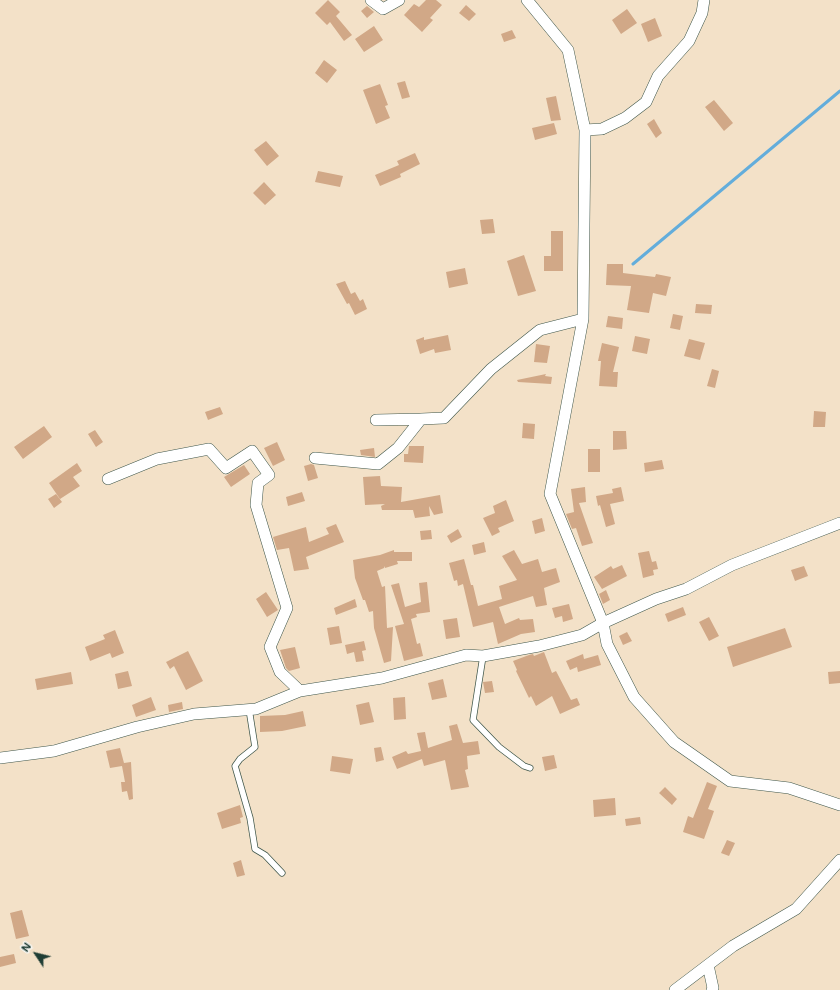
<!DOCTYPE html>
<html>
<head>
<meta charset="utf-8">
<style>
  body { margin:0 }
  #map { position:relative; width:840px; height:990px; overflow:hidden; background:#f3e1c8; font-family:Mali,sans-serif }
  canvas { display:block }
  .north { position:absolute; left:16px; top:934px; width:40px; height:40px; -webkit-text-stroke:3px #f6f6f2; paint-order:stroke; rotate:305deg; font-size:11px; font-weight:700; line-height:16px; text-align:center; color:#1f3d34 }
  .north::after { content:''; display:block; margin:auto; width:14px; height:18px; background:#1f3d34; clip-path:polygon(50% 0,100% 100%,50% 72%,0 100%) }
</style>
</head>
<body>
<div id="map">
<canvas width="840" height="990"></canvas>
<div class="north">N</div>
</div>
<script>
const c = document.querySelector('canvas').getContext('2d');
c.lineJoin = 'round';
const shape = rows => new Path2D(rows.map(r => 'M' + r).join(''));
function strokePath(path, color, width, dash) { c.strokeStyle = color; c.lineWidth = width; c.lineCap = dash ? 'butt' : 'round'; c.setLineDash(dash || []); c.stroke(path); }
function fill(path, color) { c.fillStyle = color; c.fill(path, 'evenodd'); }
const stream = shape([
  [633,264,840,91]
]);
const building = shape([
  [328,0,340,12,336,16,352,35,344,41,330,22,327,25,315,13],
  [426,0,436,0,442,5,430,18,433,20,422,32,404,15,414,4,419,7],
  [466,5,476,14,469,21,459,13],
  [367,6,374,12,367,18,361,11],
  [627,9,637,23,621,34,612,20],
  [655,18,662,36,648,42,641,24],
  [374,26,383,40,364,52,355,39],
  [512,30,516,38,504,42,501,34],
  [324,60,337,70,327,83,315,73],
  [405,81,410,97,402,99,397,83],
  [380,84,388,105,385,106,390,118,376,124,363,90],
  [556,96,561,120,551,121,546,98],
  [714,100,733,123,724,131,705,107],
  [654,119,662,133,656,138,647,124],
  [554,123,557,134,535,140,532,128],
  [266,141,279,156,267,166,254,150],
  [415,153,420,164,400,174,401,177,380,186,375,175,399,165,397,161],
  [318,171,343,176,340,187,315,182],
  [264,182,276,195,265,205,253,193],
  [493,219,495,233,482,234,480,220],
  [551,231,563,231,563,271,544,271,544,256,551,256],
  [524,255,536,291,518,296,507,261],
  [607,264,623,264,623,273,655,277,656,274,671,277,666,296,653,293,649,313,627,310,631,286,606,285],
  [465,268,468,284,449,288,446,272],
  [345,281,351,294,355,292,360,301,363,299,367,309,355,315,349,303,347,304,336,284],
  [696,304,712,305,711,314,695,313],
  [673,314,683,316,680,330,670,328],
  [608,316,623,318,622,329,606,327],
  [448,335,451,350,435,353,434,349,420,354,416,340,424,337,424,340],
  [635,336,650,339,647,354,632,351],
  [689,339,705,343,700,360,684,356],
  [602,343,619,347,613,372,618,372,617,387,599,386,601,361,598,361],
  [536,344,550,346,547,363,534,362],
  [712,369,719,371,715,388,707,386],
  [546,374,545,376,552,377,551,384,518,382,517,380],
  [220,407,223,414,208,420,205,412],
  [814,411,826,412,825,427,813,427],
  [523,423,535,424,534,439,522,438],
  [44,426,52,437,23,459,14,447],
  [95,430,103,442,96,447,88,434],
  [613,431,626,431,627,449,613,450],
  [277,442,285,460,273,466,264,448],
  [409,446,424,446,423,463,404,462,404,454,408,454],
  [374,448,375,457,361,455,360,450],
  [588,449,600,449,600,472,588,472],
  [662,460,664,469,645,472,644,463],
  [77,463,82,471,73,477,80,486,60,499,49,483],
  [311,464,314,465,318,478,308,481,304,466],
  [244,465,250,474,231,487,224,477],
  [380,476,381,486,402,487,401,502,440,495,443,513,434,515,429,506,430,516,415,518,413,510,382,510,381,506,385,504,365,505,363,477],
  [585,487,586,502,579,503,593,543,582,546,576,528,572,529,566,514,574,512,571,489],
  [621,487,624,501,610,504,615,524,606,527,600,505,598,506,596,496,613,493,612,489],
  [302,492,305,501,288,506,286,497],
  [56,494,62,502,54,508,48,499],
  [506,500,514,521,498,528,500,532,492,536,483,518,495,513,493,506],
  [542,518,545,531,535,534,532,521],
  [336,524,344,542,306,557,309,569,294,571,289,548,277,550,273,537,306,527,309,542,329,534,326,528],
  [458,529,462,537,451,543,447,536],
  [431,530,432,539,421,540,420,531],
  [484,542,486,552,474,555,472,545],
  [394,550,394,552,412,552,412,561,397,561,398,564,385,568,384,566,384,568,377,571,382,587,385,586,387,628,393,627,391,661,384,663,374,628,373,611,369,612,365,600,363,600,355,578,353,560,380,555],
  [514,550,522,564,538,559,542,572,556,568,560,582,544,588,547,605,536,607,533,596,499,607,505,624,519,618,520,620,533,619,535,632,521,634,498,644,493,622,473,627,463,584,458,586,457,580,454,581,449,563,464,559,471,585,473,585,478,606,502,599,499,586,517,580,502,556],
  [649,551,652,562,656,561,658,569,653,570,654,575,643,578,638,553],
  [622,565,627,576,602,589,594,577,611,566,613,569],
  [804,566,808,576,795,581,791,570],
  [427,582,430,612,416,614,417,617,411,619,417,644,420,643,423,656,404,661,395,626,404,624,391,585,399,583,405,607,421,602,419,583],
  [606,590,610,600,603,604,599,594],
  [266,592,278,610,267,617,256,599],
  [355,599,357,607,336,615,334,608],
  [569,604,573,619,563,622,562,616,555,618,552,608],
  [683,607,686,615,668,622,665,614],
  [709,617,719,636,709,641,699,622],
  [457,618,460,637,446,639,443,620],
  [339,626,342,643,330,645,327,628],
  [785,628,792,647,733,667,727,647],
  [115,630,124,653,112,658,110,653,90,661,85,647,105,639,103,635],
  [627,632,632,641,623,645,619,636],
  [364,641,366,650,362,651,364,661,356,662,354,652,347,654,345,645],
  [295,647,300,668,289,671,286,668,280,650],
  [188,651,203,681,186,690,174,666,170,669,166,662],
  [544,652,552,673,556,671,571,700,577,698,580,705,560,714,552,696,536,706,531,696,529,698,516,671,517,670,513,661,529,655,533,654,534,656],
  [583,654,584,659,598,655,601,665,578,672,577,667,570,670,566,661],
  [128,671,132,686,118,689,115,674],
  [840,671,840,683,829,684,828,672],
  [71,672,73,684,37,690,35,679],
  [443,679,447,697,432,700,428,683],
  [492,681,494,692,485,693,483,682],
  [151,697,156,710,136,717,132,705],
  [405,697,406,719,394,720,393,698],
  [182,702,183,709,169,712,168,705],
  [369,702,374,722,360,725,356,705],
  [303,711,306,726,282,731,260,732,260,716,285,715],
  [457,724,463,743,478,741,480,754,467,756,468,769,465,770,469,787,451,790,445,760,424,766,422,759,397,769,392,757,406,751,408,754,421,751,417,733,425,732,428,748,452,740,449,726],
  [381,747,384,760,376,762,374,748],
  [120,748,124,763,131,762,133,799,129,800,127,791,122,792,121,782,125,782,122,766,110,768,106,751],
  [554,755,557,768,545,771,542,757],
  [332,756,353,759,350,774,330,771],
  [707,782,717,786,708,809,714,811,704,839,683,832,688,816,693,818],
  [665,787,677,799,672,805,659,793],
  [615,798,616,815,594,817,593,800],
  [240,805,243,817,240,818,241,823,222,829,217,813],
  [640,817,641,824,626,826,625,819],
  [727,840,735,843,729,856,721,853],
  [241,860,245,875,237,877,233,863],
  [22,910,29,936,16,939,10,913],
  [14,954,16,963,0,967,0,957]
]);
const lane = shape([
  [483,656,473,720,499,747,524,766,530,768],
  [249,709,255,747,240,759,235,766,250,818,255,849,265,855,282,873]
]);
const street = shape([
  [371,0,383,9,399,0],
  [527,0,568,50,585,130,583,319,550,494,603,623,607,644,634,697,674,742,730,781,789,788,840,805],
  [585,130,602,129,625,118,646,102,658,76,689,41,702,13,704,0],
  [376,420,421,419],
  [315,458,378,464,398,448,421,419,444,418,491,369,540,330,583,319],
  [108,479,157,459,209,449,226,468,252,451,269,475,258,483,256,505,287,608,270,647,280,672,300,691],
  [0,758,54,751,137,727,194,714,256,709,300,691,382,678,466,655,483,656,539,646,582,635,603,623,656,599,686,589,732,565,840,523],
  [708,965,713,988,712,990],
  [675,990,733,946,796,909,840,860]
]);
strokePath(stream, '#63addb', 3);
fill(building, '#d1a887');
strokePath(lane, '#3f564a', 7);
strokePath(street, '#3f564a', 12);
strokePath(lane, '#fff', 5.5);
strokePath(street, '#fff', 11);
</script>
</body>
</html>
